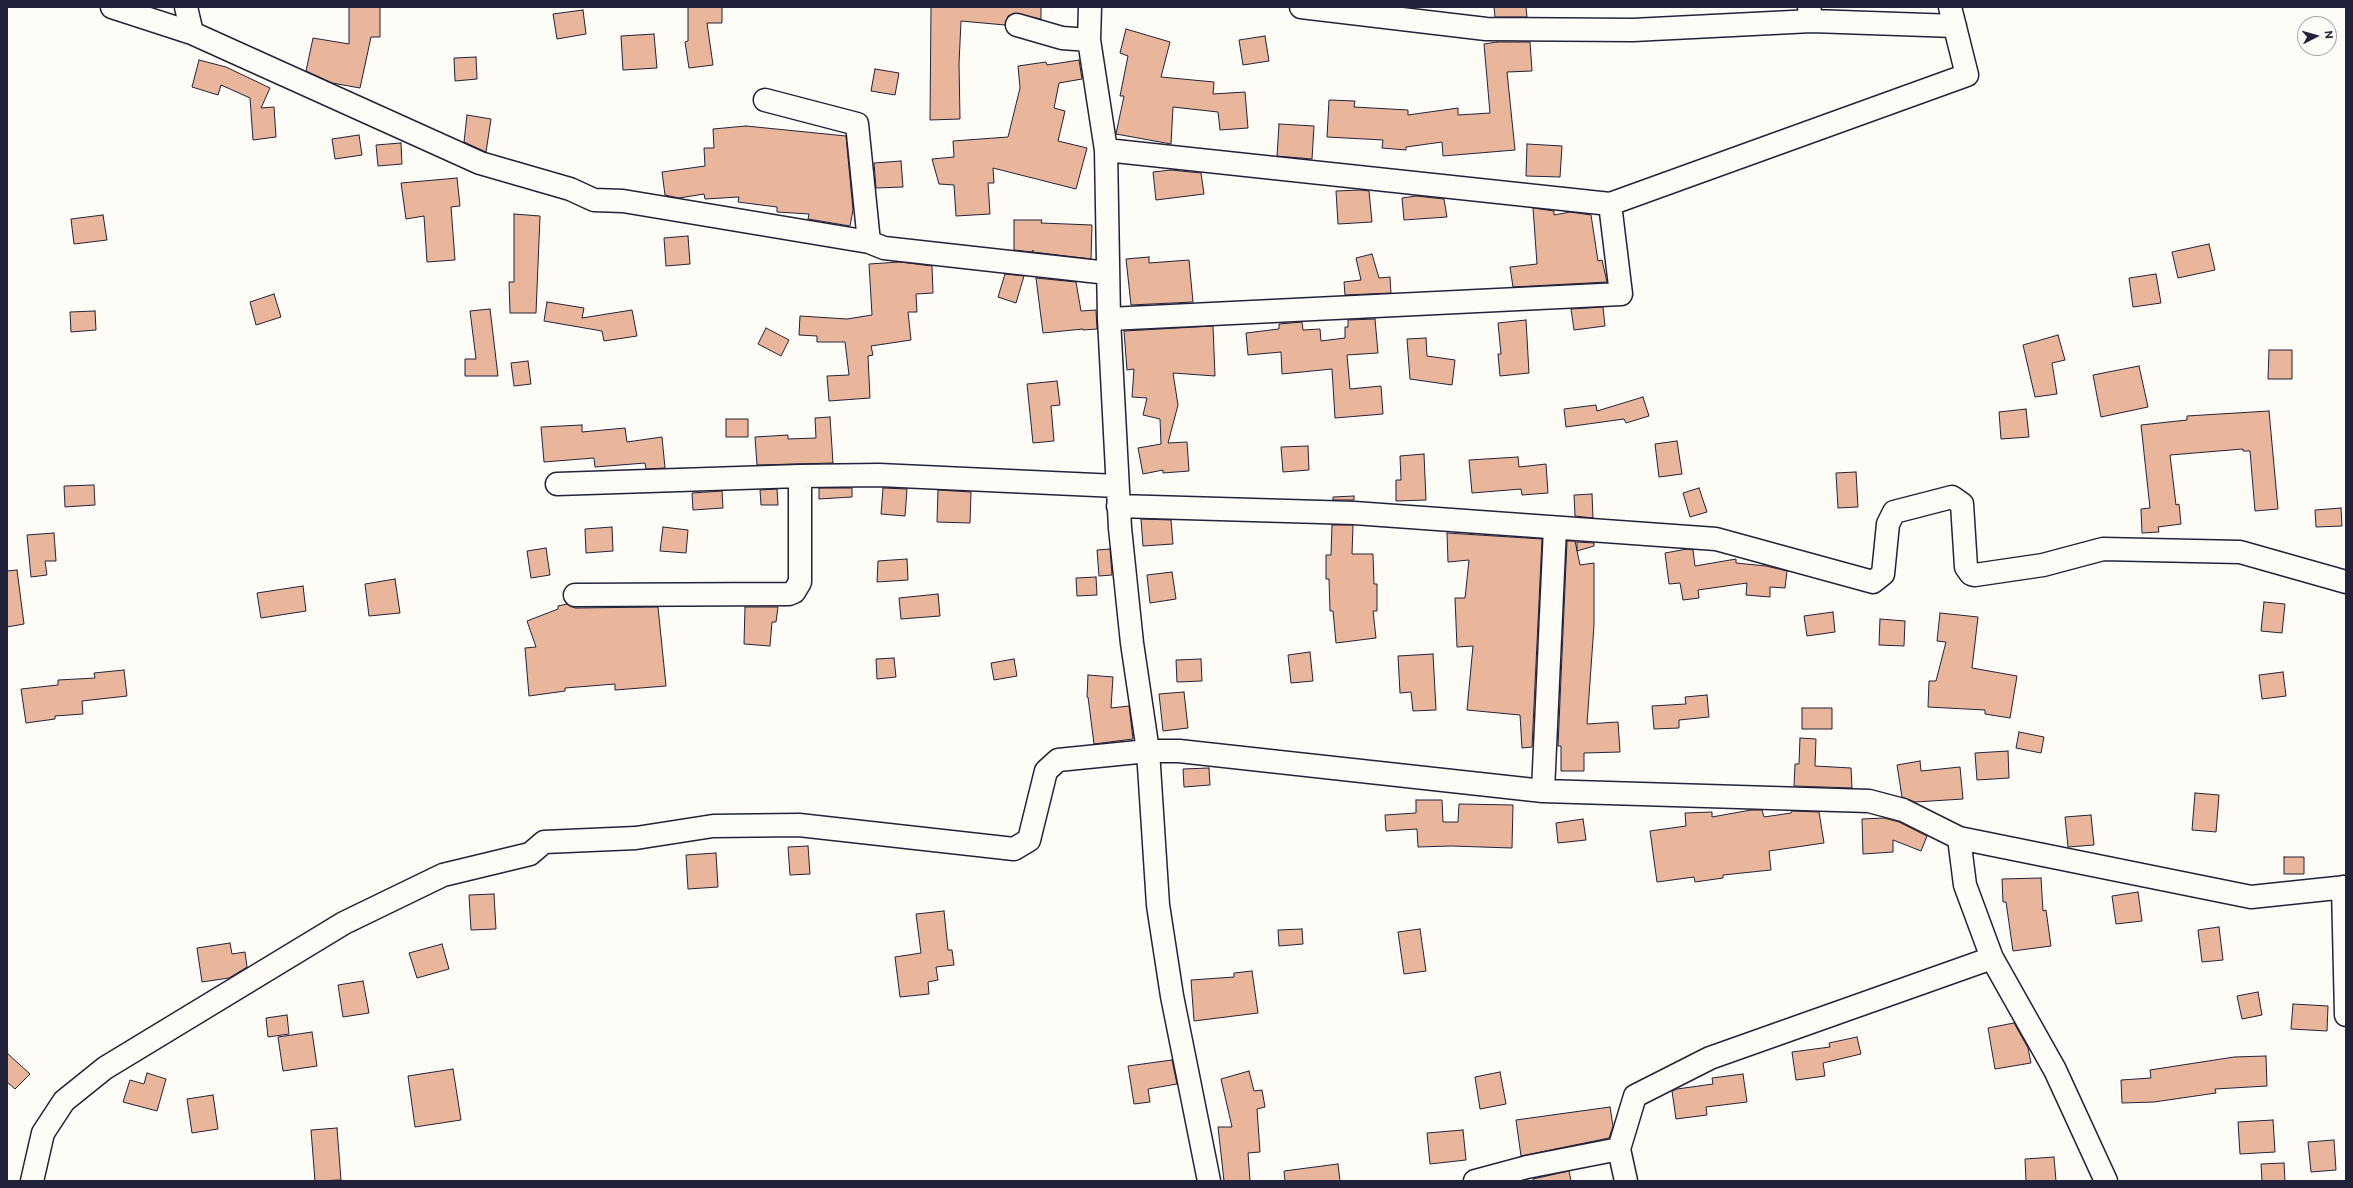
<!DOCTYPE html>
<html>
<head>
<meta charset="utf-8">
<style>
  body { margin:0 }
  #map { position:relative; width:2353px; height:1188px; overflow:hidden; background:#fdfcf7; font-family:"Balsamiq Sans",sans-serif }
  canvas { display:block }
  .frame { position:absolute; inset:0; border:8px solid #22223b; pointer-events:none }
  .north { position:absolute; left:2297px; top:16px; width:40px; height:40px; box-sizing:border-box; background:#fdfcf7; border:1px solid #a5a5ac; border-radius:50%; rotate:84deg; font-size:11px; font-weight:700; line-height:16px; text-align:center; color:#22223b }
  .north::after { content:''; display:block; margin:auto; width:14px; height:18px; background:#22223b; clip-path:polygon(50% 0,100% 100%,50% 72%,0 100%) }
</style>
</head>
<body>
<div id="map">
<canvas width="2353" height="1188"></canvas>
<div class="frame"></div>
<div class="north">N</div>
</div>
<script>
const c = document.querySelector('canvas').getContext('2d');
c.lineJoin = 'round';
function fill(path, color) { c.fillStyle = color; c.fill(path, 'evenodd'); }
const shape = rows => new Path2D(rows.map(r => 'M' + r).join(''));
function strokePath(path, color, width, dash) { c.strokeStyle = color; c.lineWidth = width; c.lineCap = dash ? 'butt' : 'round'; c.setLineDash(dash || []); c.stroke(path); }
const building = shape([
  [349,7,380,7,380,37,371,37,360,88,332,83,306,71,313,38,349,44,349,7],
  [688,7,722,7,722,23,707,23,713,65,689,68,685,42,688,41,688,7],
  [931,7,1041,7,1041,19,1014,13,1008,16,1005,25,961,21,959,64,960,119,930,120,931,7],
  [1494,7,1526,7,1527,17,1495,17,1494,7],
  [583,10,586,34,557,39,553,14,583,10],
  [1126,29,1170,42,1161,77,1214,82,1213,94,1245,92,1248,128,1220,130,1218,112,1173,107,1171,144,1116,134,1124,96,1120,96,1128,56,1120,53,1126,29],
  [654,34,657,68,623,70,621,36,654,34],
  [1265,36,1269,61,1243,65,1239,40,1265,36],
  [1497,42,1530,42,1532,71,1507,72,1515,150,1443,156,1442,142,1406,147,1406,150,1382,148,1383,140,1327,137,1329,100,1355,101,1354,107,1408,110,1408,115,1458,108,1458,115,1490,113,1484,44,1497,42],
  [476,57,477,79,455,81,454,58,476,57],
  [199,60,226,67,270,88,261,108,274,107,276,137,253,140,250,98,221,85,218,95,192,87,199,60],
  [1079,60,1082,79,1059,83,1054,108,1065,111,1058,141,1087,148,1076,189,993,168,994,183,988,183,990,214,956,216,954,185,939,184,932,159,954,157,953,141,1008,137,1020,88,1018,66,1046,62,1047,65,1079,60],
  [875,69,899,73,895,95,871,91,875,69],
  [467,115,491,119,486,152,464,142,467,115],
  [1279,124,1314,126,1312,159,1277,156,1279,124],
  [746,126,846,136,853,210,850,226,808,219,809,214,777,212,777,207,738,202,739,197,705,199,704,194,679,198,665,195,662,172,705,166,704,148,714,148,713,129,746,126],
  [359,135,362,155,335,159,332,139,359,135],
  [401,143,402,164,378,166,376,145,401,143],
  [1527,144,1562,146,1560,177,1526,176,1527,144],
  [901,161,903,187,876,188,874,163,901,161],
  [1171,170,1201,173,1204,194,1156,200,1153,172,1171,170],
  [457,178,460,206,451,207,455,260,427,262,424,216,406,219,401,183,457,178],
  [1360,190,1369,191,1372,222,1338,224,1336,191,1360,190],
  [1416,196,1444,199,1447,217,1404,220,1402,198,1416,196],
  [1533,208,1554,211,1554,215,1570,212,1591,215,1598,261,1602,260,1607,282,1513,287,1510,267,1537,264,1533,208],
  [514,214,540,216,536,313,510,313,509,282,514,282,514,214],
  [103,215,107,240,74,244,71,219,103,215],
  [1014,220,1042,220,1041,223,1092,225,1091,259,1033,252,1033,250,1032,252,1014,250,1014,220],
  [688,236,690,264,666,266,664,238,688,236],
  [2209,244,2215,270,2178,278,2172,252,2209,244],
  [1372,254,1379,278,1390,277,1391,293,1345,295,1344,282,1361,280,1356,258,1372,254],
  [1149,257,1149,263,1189,260,1193,302,1131,305,1126,259,1149,257],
  [900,262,932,266,933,293,916,294,917,312,908,312,911,340,871,346,873,355,868,356,870,398,829,401,827,376,849,375,845,342,817,342,817,336,799,335,800,316,847,319,872,315,869,264,900,262],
  [1005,274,1024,276,1016,303,998,297,1005,274],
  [2156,274,2161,303,2133,307,2129,278,2156,274],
  [1036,278,1076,282,1081,311,1096,310,1097,329,1083,330,1083,329,1043,333,1036,278],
  [274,294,281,317,256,325,250,302,274,294],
  [547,302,584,308,582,318,632,310,637,336,604,341,602,331,544,321,547,302],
  [1603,307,1605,326,1574,330,1571,309,1603,307],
  [490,309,498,376,465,376,465,359,476,359,470,311,490,309],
  [95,311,96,330,71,332,70,312,95,311],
  [1375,319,1378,353,1347,355,1350,389,1381,386,1383,414,1335,418,1332,369,1282,374,1281,352,1248,355,1246,333,1279,329,1279,324,1302,322,1303,330,1320,329,1321,341,1345,338,1345,327,1348,327,1348,320,1375,319],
  [1526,320,1529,373,1500,376,1498,354,1501,354,1498,323,1526,320],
  [1213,326,1215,376,1173,373,1178,405,1168,443,1187,442,1189,471,1163,473,1163,470,1143,474,1138,448,1161,444,1160,419,1143,415,1147,398,1132,397,1134,369,1127,370,1124,331,1213,326],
  [766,328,789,340,781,356,758,344,766,328],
  [2058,335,2065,360,2052,363,2057,394,2035,397,2023,345,2058,335],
  [1426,338,1427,356,1455,360,1452,385,1410,379,1407,339,1426,338],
  [2269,350,2292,350,2292,379,2268,379,2269,350],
  [528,361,531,384,514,386,511,363,528,361],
  [2139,366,2148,407,2101,417,2093,375,2139,366],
  [1057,381,1060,405,1051,406,1054,441,1033,443,1027,384,1057,381],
  [1643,397,1649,416,1626,423,1624,419,1566,427,1564,409,1596,405,1597,411,1643,397],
  [2026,409,2029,437,2001,439,1999,412,2026,409],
  [2269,411,2278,509,2255,511,2250,451,2243,451,2243,449,2170,455,2176,505,2179,504,2181,524,2158,527,2159,532,2142,533,2141,509,2150,508,2141,425,2187,420,2187,416,2269,411],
  [830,417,833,463,757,465,755,437,788,435,788,439,816,438,815,418,830,417],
  [726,419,748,419,748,437,726,437,726,419],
  [582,425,582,432,625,428,627,442,662,437,665,468,646,469,645,463,595,467,594,458,544,462,541,427,582,425],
  [1677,441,1682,474,1659,477,1655,444,1677,441],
  [1308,446,1309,470,1283,472,1281,447,1308,446],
  [1424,454,1426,500,1396,501,1396,480,1401,480,1400,456,1424,454],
  [1518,457,1519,467,1546,464,1548,493,1522,495,1521,489,1472,493,1469,460,1518,457],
  [1856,472,1858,507,1838,508,1836,473,1856,472],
  [94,485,95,505,65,507,64,486,94,485],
  [819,488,852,488,852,497,819,499,819,488],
  [883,488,907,489,905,516,881,514,883,488],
  [1699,488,1707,512,1690,517,1683,493,1699,488],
  [777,489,778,505,761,505,760,490,777,489],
  [938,490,971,492,970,523,937,522,938,490],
  [722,491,723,508,693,510,692,493,722,491],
  [1592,494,1593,518,1575,516,1574,495,1592,494],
  [1354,496,1354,500,1333,500,1333,497,1354,496],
  [2341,508,2342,526,2316,527,2315,510,2341,508],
  [1141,519,1171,520,1173,544,1143,546,1141,519],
  [1332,525,1353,525,1352,554,1373,554,1374,584,1377,584,1377,611,1373,611,1376,638,1336,643,1333,611,1330,611,1329,579,1326,579,1326,555,1331,555,1332,525],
  [612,527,613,551,586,553,585,529,612,527],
  [663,527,688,530,686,553,660,551,663,527],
  [54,533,56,561,45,561,47,575,31,577,27,535,54,533],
  [1447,533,1542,539,1532,747,1522,748,1520,715,1467,710,1473,646,1457,647,1455,598,1465,598,1469,560,1448,562,1447,533],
  [1567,541,1575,541,1580,565,1594,563,1594,625,1587,724,1618,722,1620,752,1584,753,1584,771,1561,771,1561,746,1558,746,1567,541],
  [1577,542,1594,543,1594,546,1577,551,1577,542],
  [546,548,550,575,531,578,527,551,546,548],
  [1110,549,1112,575,1099,576,1097,550,1110,549],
  [1687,549,1693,550,1695,566,1736,559,1736,563,1766,566,1787,571,1785,588,1770,587,1770,597,1746,595,1747,583,1698,590,1699,598,1683,600,1680,583,1669,584,1665,553,1687,549],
  [907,559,908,580,877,582,878,561,907,559],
  [17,570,24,624,7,627,7,571,17,570],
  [1172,572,1176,599,1150,603,1147,575,1172,572],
  [1096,577,1097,595,1077,596,1076,578,1096,577],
  [395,579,400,613,369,616,365,584,395,579],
  [303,586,306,611,261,618,257,593,303,586],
  [938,594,940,616,901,619,899,598,938,594],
  [2264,602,2285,604,2282,633,2261,631,2264,602],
  [567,604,575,608,658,607,666,686,615,690,615,684,565,688,565,691,529,696,525,648,536,647,527,621,558,609,558,606,567,604],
  [745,607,778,607,776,622,772,622,770,646,744,644,745,607],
  [1833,612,1835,632,1807,636,1804,616,1833,612],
  [1940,613,1978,617,1972,668,2017,676,2010,718,1985,714,1985,710,1928,707,1929,681,1936,681,1946,642,1937,641,1940,613],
  [1880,619,1905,621,1904,646,1879,645,1880,619],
  [1310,652,1313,681,1291,683,1288,655,1310,652],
  [1433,654,1436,710,1413,711,1411,692,1400,693,1398,656,1433,654],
  [894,658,896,677,877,679,876,659,894,658],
  [1014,659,1017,676,994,680,991,663,1014,659],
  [1201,659,1202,681,1177,682,1176,660,1201,659],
  [124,670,127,696,82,701,83,714,55,716,55,719,26,723,21,689,58,685,58,680,95,678,94,673,124,670],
  [2283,672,2286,696,2262,699,2259,675,2283,672],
  [1088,675,1113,677,1111,708,1129,706,1133,739,1094,744,1088,697,1087,697,1088,675],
  [1184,692,1188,728,1163,731,1159,694,1184,692],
  [1707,695,1709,717,1679,720,1679,728,1654,729,1652,706,1686,704,1685,697,1707,695],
  [1802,708,1832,708,1832,729,1802,729,1802,708],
  [2019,732,2044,737,2041,753,2016,748,2019,732],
  [1800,738,1816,739,1815,766,1851,768,1852,788,1794,786,1795,764,1799,764,1800,738],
  [2008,751,2009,778,1977,780,1975,753,2008,751],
  [1920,761,1921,771,1960,767,1963,799,1915,802,1902,797,1897,765,1920,761],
  [1209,768,1210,785,1184,787,1183,769,1209,768],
  [2195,793,2219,795,2216,832,2192,830,2195,793],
  [1416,800,1442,800,1443,822,1458,822,1459,804,1513,805,1512,848,1451,846,1418,847,1417,829,1386,831,1385,815,1416,813,1416,800],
  [1751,810,1762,810,1764,817,1791,813,1792,811,1819,812,1824,843,1769,851,1771,870,1723,875,1723,878,1695,882,1694,877,1657,882,1650,831,1686,826,1685,813,1712,812,1712,817,1751,810],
  [2091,815,2094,845,2068,847,2065,817,2091,815],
  [1884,818,1899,822,1927,836,1921,851,1893,840,1893,852,1863,854,1862,819,1884,818],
  [1583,819,1586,840,1558,843,1556,823,1583,819],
  [808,846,810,874,790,875,788,847,808,846],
  [716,853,718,887,688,889,686,855,716,853],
  [2284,857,2304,857,2304,874,2284,874,2284,857],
  [2041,878,2043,911,2046,910,2051,946,2013,951,2006,902,2003,902,2002,879,2041,878],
  [2138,892,2142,921,2116,924,2112,896,2138,892],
  [494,894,496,929,471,930,469,895,494,894],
  [944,911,948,950,952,950,954,965,936,967,938,980,928,982,929,994,900,997,895,957,921,953,916,914,944,911],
  [2219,927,2223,960,2202,962,2198,930,2219,927],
  [1302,929,1303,944,1279,946,1278,930,1302,929],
  [1420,929,1426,971,1404,974,1398,932,1420,929],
  [230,943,232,954,245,952,247,967,229,978,202,982,197,948,230,943],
  [442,944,449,969,417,978,409,953,442,944],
  [1252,971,1258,1013,1194,1021,1191,980,1234,977,1234,973,1252,971],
  [363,981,369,1013,343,1017,338,985,363,981],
  [2258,992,2262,1015,2242,1019,2237,996,2258,992],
  [2293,1004,2328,1006,2327,1031,2291,1029,2293,1004],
  [287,1015,289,1034,268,1037,266,1018,287,1015],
  [2014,1023,2028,1048,2031,1063,1995,1069,1988,1028,2014,1023],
  [312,1032,317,1066,283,1071,278,1037,312,1032],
  [1857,1037,1861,1054,1823,1063,1825,1076,1796,1080,1792,1052,1830,1047,1829,1043,1857,1037],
  [7,1053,30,1074,15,1089,7,1082,7,1053],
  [2266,1056,2267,1086,2215,1089,2216,1093,2154,1102,2122,1103,2121,1080,2151,1078,2150,1070,2234,1057,2266,1056],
  [1172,1060,1177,1084,1148,1089,1150,1102,1134,1104,1128,1066,1172,1060],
  [453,1069,461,1120,415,1127,408,1076,453,1069],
  [1249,1071,1254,1091,1262,1090,1265,1107,1257,1109,1260,1152,1248,1153,1250,1181,1224,1181,1218,1127,1232,1127,1221,1079,1249,1071],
  [1500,1072,1506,1104,1480,1109,1475,1077,1500,1072],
  [147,1073,166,1079,157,1111,123,1102,130,1080,144,1084,147,1073],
  [1743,1074,1747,1102,1706,1107,1707,1115,1676,1119,1672,1091,1677,1089,1713,1084,1712,1078,1743,1074],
  [213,1095,218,1129,192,1133,187,1099,213,1095],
  [1610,1107,1613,1126,1609,1138,1521,1156,1516,1120,1610,1107],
  [2273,1120,2275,1152,2240,1154,2238,1122,2273,1120],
  [337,1128,341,1180,315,1181,311,1130,337,1128],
  [1463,1130,1466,1160,1430,1164,1427,1133,1463,1130],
  [2334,1140,2336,1170,2311,1172,2308,1142,2334,1140],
  [2054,1157,2056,1181,2026,1181,2025,1159,2054,1157],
  [2284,1163,2285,1181,2262,1181,2261,1164,2284,1163],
  [1338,1164,1340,1181,1285,1181,1284,1171,1338,1164],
  [1569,1171,1571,1181,1533,1181,1533,1179,1569,1171]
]);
const minor = shape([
  [112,7,192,33,480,163,570,189,594,200,623,201,869,242,884,248,1108,273],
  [186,7,192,33],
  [1090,7,1089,40,1106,150,1109,319,1120,528,1132,643,1148,751,1158,905,1172,996,1209,1181],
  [1301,7,1486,29,1633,30,1812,21],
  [1809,7,1812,21,1955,26],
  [1017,25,1062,38,1089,40],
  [765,100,857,124,869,242],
  [1106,150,1610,204],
  [1109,319,1621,294,1610,204,1967,75,1950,7],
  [557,484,800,476],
  [1118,506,1354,513,1716,539,1873,582,1883,574,1888,524,1894,512,1952,497,1962,504,1966,567,1971,574,1975,575,2043,565,2103,549,2240,552,2346,582],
  [575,595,789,594,794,592,800,582,800,476,879,475,1117,486],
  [1543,791,1555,528],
  [1959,838,1965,885,1992,958,2055,1070,2106,1181],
  [2343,887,2346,1015],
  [32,1181,43,1133,64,1101,105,1068,344,923,443,875,530,854,544,842,636,838,713,826,799,825,1014,849,1029,840,1046,771,1058,760,1148,751,1179,751,1543,791,1869,801,1903,810,1959,838,2251,897,2346,887],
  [1475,1181,1527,1167,1619,1149],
  [1626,1181,1619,1149,1635,1096,1710,1058,1992,958]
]);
fill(building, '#e9b59b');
strokePath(building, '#22223b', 1);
strokePath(minor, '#22223b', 25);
strokePath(minor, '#fdfcf7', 22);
</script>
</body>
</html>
